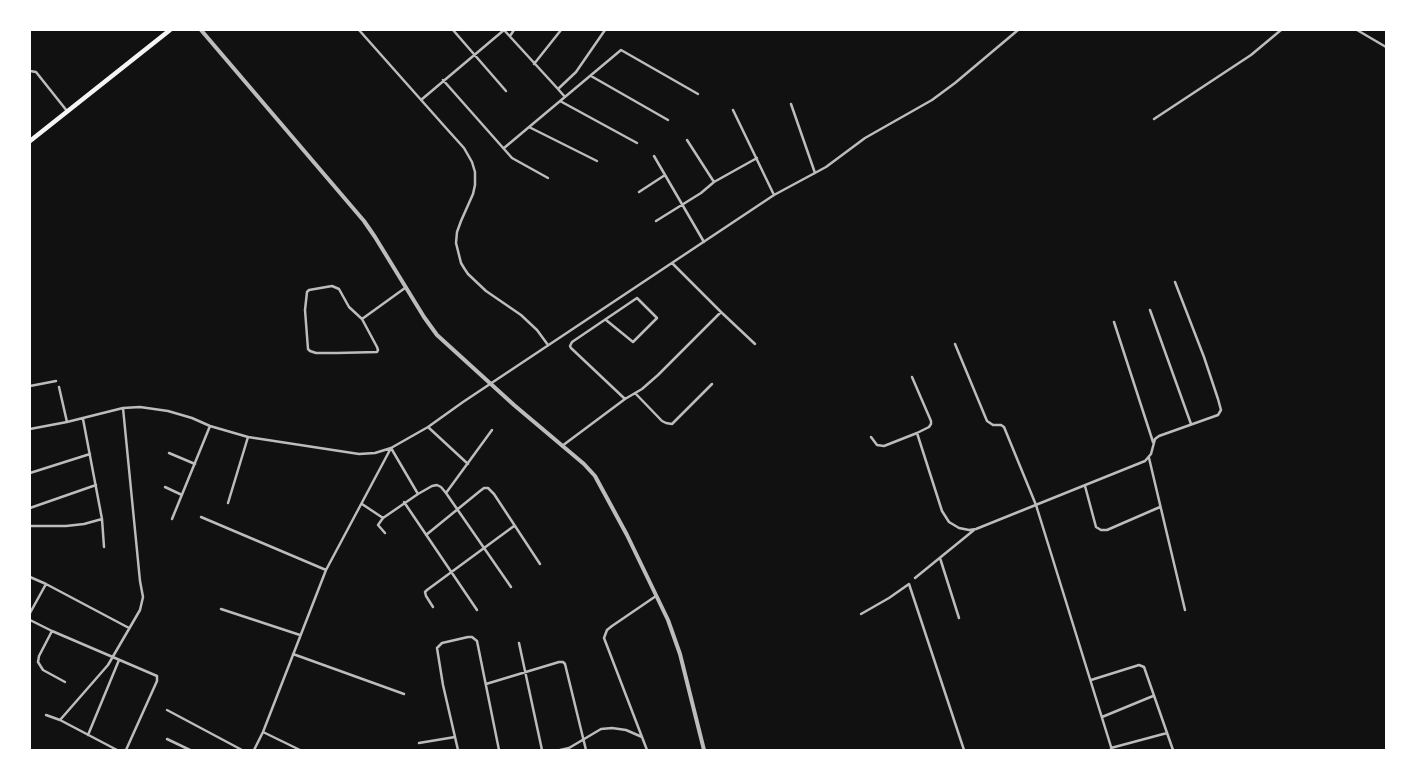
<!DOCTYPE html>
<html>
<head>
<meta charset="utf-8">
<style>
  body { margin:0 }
  #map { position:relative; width:1416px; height:780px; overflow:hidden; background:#111; font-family:"Asap Condensed",sans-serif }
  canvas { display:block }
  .frame { position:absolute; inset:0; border:31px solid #fff; pointer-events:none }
</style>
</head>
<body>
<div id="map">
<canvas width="1416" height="780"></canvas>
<div class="frame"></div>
</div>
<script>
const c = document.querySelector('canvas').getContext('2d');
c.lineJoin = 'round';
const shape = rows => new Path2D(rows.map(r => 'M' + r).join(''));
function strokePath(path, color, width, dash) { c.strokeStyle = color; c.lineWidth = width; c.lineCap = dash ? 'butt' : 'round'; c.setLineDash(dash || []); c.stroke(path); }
const minor = shape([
  [359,30,446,128,464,148,472,162,475,172,475,185,473,194,461,221,457,232,456,243,461,263,464,268,468,274,486,291,521,315,537,330,548,345],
  [453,30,506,91],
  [504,30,558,89,576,72,605,30],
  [1357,30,1386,47],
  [510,36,514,30],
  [534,64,561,30],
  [30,71,36,72,67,111],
  [591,76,668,120],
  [443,80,512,158,548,178],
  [558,89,565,97],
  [421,100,504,30],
  [560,101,637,143],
  [791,104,815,173],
  [733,110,774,195],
  [1154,119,1251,55,1281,30],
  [529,127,597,161],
  [687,140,714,182],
  [504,148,621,50,698,94],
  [654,156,704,242],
  [639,192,665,175],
  [656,221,701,193,714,182,757,158],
  [672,263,721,312,755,344],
  [332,286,339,289,349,307,362,319,377,347,378,350,377,352,337,353,316,353,310,351,308,349,305,310,307,292,309,290,332,286],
  [1150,310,1191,424],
  [362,319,405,288],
  [606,320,633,342,657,318,637,298,572,342,570,346,571,348,625,399],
  [1114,322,1153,442],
  [955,344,987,421,993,425,1001,425,1004,427,1036,505,1112,750],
  [912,377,931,421,931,424,929,427,917,433,942,511,949,522,959,528,969,530,976,529,1145,461,1151,454,1155,439,1159,436,1218,415,1221,410,1218,399,1204,357,1175,282],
  [30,386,56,381],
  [59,387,67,422],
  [635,393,662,421,666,423,672,424,712,384],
  [83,419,102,519,104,547],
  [428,427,468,464],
  [30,429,67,422,123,408,140,407,168,411,192,418,210,426,248,437,359,454,375,453,391,448,428,427,463,402,774,195,826,167,865,138,932,100,955,83,1018,30],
  [871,437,877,445,884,446,917,433],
  [562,446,625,399,642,389,658,375,721,312],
  [391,448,418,494],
  [169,453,195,464],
  [1149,458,1185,610],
  [30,473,90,454],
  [1085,486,1096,527,1101,530,1107,530,1160,507],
  [165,487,182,495],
  [446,493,492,430],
  [404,502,477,610],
  [228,503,248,437],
  [362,504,383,518],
  [30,508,96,485],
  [201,517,326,570],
  [172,519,210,426],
  [30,526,66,526,84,524,102,519],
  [385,533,378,525,383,518,418,494,432,486,437,485,441,487,446,493,511,587],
  [426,535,480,491,484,488,488,488,494,494,540,564],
  [940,558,959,618],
  [30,577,46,584,129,628],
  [915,578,974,530],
  [433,607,426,596,425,592,427,590,514,526],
  [221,609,300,635],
  [30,613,46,584],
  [861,614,889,598,909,584,964,750],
  [30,620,52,631,157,676,157,681,126,750],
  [52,631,39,656,38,662,43,670,65,682],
  [519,643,542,750],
  [293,654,404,694],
  [1091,680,1139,665,1144,667,1173,750],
  [486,684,559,662,563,662,565,664,586,750],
  [167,710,242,750],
  [46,715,60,720,117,750],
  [1102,717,1153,696],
  [60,720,108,665,140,610,143,597,140,581,123,408],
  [263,732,300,750],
  [88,735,119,660],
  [642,737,604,638,607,630,612,626,656,596],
  [167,739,190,750],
  [419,743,455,737],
  [1111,748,1167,733],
  [254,750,263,732,326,570,391,448],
  [458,750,443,685,437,648,442,643,468,637,472,637,477,641,499,750],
  [560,750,569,748,601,729,612,728,626,730,642,737,647,750]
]);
const tertiary = shape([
  [201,30,364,221,375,237,424,317,437,335,514,405,584,464,595,476,627,535,668,620,680,654,704,750]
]);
const primary = shape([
  [30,141,170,30]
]);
strokePath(minor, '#bcbcbc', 2.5);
strokePath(tertiary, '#bcbcbc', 4);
strokePath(primary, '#f5f5f5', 4.5);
</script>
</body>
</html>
